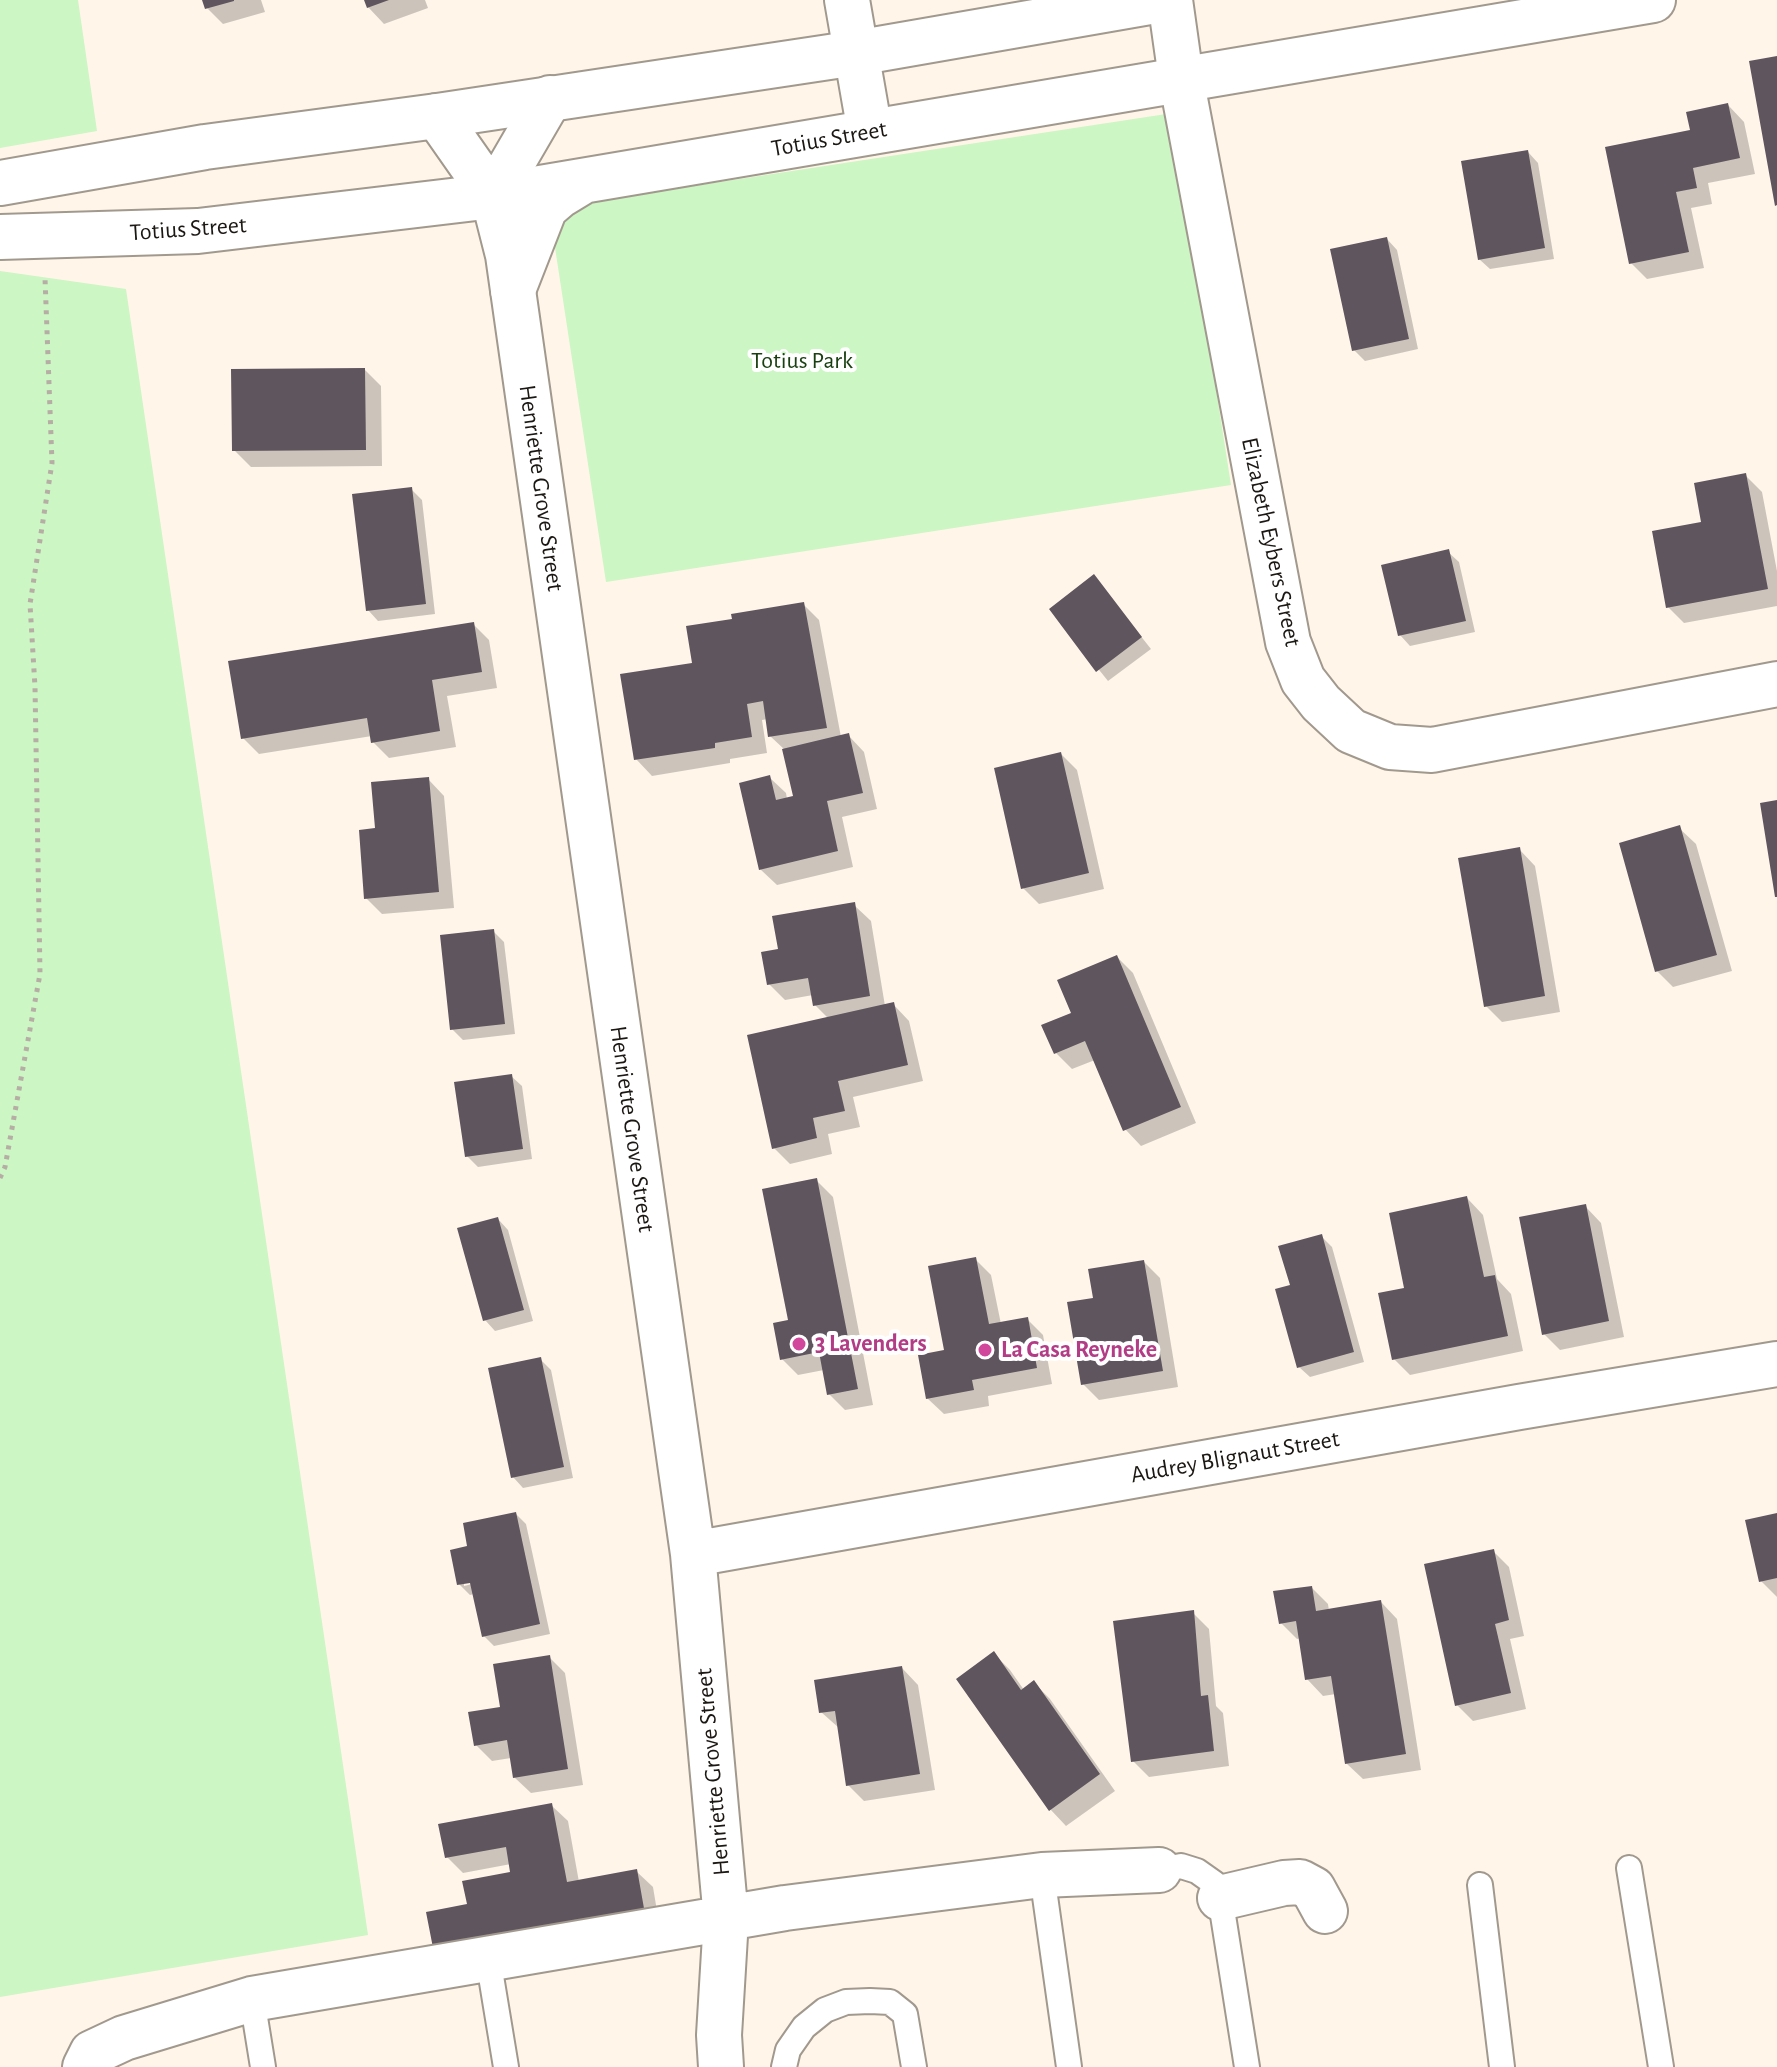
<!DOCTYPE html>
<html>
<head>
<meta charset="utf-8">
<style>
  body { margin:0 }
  canvas { display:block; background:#fff5e9 }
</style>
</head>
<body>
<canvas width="1777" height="2067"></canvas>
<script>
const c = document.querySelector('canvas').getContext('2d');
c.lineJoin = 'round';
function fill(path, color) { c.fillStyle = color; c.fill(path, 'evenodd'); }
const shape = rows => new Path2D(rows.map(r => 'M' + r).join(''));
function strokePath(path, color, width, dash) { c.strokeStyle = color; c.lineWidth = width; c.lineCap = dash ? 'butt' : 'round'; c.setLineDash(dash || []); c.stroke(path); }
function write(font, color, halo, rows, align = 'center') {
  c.font = font + ' "Alegreya Sans",sans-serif'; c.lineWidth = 8; c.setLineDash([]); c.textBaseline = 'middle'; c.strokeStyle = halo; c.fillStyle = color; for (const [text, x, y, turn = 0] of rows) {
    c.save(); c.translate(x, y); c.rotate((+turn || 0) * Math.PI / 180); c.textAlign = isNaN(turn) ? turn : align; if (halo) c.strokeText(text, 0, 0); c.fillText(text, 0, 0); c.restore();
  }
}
const green = shape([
  [0,0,78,0,97,131,0,148],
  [1173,113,1231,485,606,582,549,208],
  [0,271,126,289,368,1935,0,1997]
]);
const shadow = shape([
  [205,0,261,0,265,12,223,24,207,8],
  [366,0,425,0,428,8,384,24,368,7],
  [1728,105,1744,122,1755,174,1708,183,1712,204,1691,208,1704,268,1647,279,1631,263,1692,131],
  [1528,152,1538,163,1554,259,1490,269,1479,259],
  [1387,239,1397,250,1418,349,1365,361,1354,350],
  [365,370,381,386,382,466,251,467,234,450],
  [1746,476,1762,492,1777,571,1777,606,1684,623,1668,607,1704,524],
  [411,489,422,500,435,614,378,621,368,610],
  [1448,552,1459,562,1475,632,1410,646,1400,635],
  [1094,577,1151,649,1108,681,1051,610],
  [803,604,819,620,841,737,848,735,864,752,877,809,842,817,853,867,777,885,760,869,769,777,786,793,787,799,796,797,785,750,770,736,768,719,762,720,767,753,730,759,730,763,652,776,636,759,694,665,734,620],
  [473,624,489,640,497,688,447,696,456,747,389,758,373,742,372,736,259,754,243,738],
  [1061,754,1077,770,1104,889,1039,904,1023,888],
  [428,779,444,796,454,908,382,914,366,898],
  [1679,828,1696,844,1732,971,1673,987,1657,971],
  [1519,849,1535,866,1560,1012,1502,1022,1486,1006],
  [854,905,871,921,885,1006,893,1004,909,1021,923,1081,853,1097,860,1127,828,1134,832,1154,790,1164,774,1148,829,1019,815,1005,813,995,785,1000,769,984,780,950],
  [493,931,504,942,515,1034,463,1040,452,1029],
  [1117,957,1133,973,1196,1123,1141,1146,1125,1129,1095,1060,1072,1069,1056,1053,1074,1014],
  [511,1076,522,1086,532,1159,478,1167,467,1156],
  [817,1181,833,1197,873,1405,845,1410,829,1394,824,1370,798,1375,782,1359],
  [1467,1198,1483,1215,1497,1279,1511,1294,1523,1351,1410,1375,1394,1359,1407,1289],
  [1585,1206,1601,1223,1624,1337,1560,1350,1544,1334],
  [498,1219,508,1230,533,1321,495,1331,485,1320],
  [1321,1236,1332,1247,1364,1362,1310,1377,1299,1367],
  [975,1259,991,1275,1001,1324,1027,1319,1043,1335,1052,1384,988,1396,989,1406,944,1414,927,1398,946,1352],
  [1144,1262,1160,1278,1178,1387,1099,1400,1083,1384,1095,1300],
  [540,1359,551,1370,573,1478,523,1488,513,1477],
  [516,1514,526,1524,550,1634,494,1646,484,1636,474,1594,470,1595,459,1584,470,1547],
  [464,1582,480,1582,464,1586],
  [1777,1515,1777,1597,1761,1581],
  [1493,1551,1509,1567,1524,1636,1510,1639,1526,1709,1473,1721,1457,1705],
  [1312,1588,1328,1604,1329,1611,1381,1602,1397,1619,1421,1770,1363,1779,1346,1763,1336,1694,1323,1696,1307,1679,1301,1638,1297,1639,1281,1623],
  [1193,1613,1209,1629,1216,1706,1223,1713,1229,1766,1149,1777,1133,1761],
  [994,1654,1010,1670,1024,1690,1034,1683,1050,1699,1115,1791,1066,1826,1050,1809],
  [549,1657,565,1673,583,1785,531,1793,514,1777,511,1758,492,1761,476,1745,502,1709],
  [902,1668,918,1685,935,1790,864,1801,848,1785,839,1728,821,1712],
  [551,1805,568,1821,579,1882,636,1871,653,1887,660,1929,469,1906,513,1874,511,1864,463,1873,447,1857]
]);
const building = shape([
  [202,0,234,0,234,1,205,9],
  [364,0,389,0,367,8],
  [1777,56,1777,205,1775,206,1749,61],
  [1728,103,1740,158,1693,168,1697,188,1676,192,1689,252,1629,264,1605,147,1690,130,1686,112],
  [1528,150,1545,248,1478,260,1461,161],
  [1387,237,1409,339,1352,351,1330,249],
  [365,368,366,450,232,451,231,369],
  [1746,473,1768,589,1666,608,1652,531,1701,522,1694,483],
  [412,487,426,604,366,611,352,494],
  [1449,549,1466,621,1398,636,1381,565],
  [1094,574,1142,637,1096,672,1049,609],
  [804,602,827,728,768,737,763,701,747,704,752,737,715,743,715,748,634,760,620,674,692,663,686,626,732,619,731,614],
  [474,622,482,672,432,680,440,731,371,743,367,718,241,739,228,661],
  [849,733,863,793,827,801,838,851,759,870,739,783,770,775,776,800,793,796,782,749],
  [1061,752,1089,873,1021,889,994,768],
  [429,777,439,892,364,899,359,830,375,828,371,782],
  [1777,800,1777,897,1775,897,1760,803],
  [1680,825,1717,955,1655,972,1619,843],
  [1520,847,1545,996,1484,1007,1458,858],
  [855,902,870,996,813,1006,808,978,767,985,761,952,778,949,772,916],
  [494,929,505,1024,450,1030,440,935],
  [1117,955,1181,1107,1123,1131,1085,1041,1054,1054,1041,1025,1071,1013,1057,980],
  [894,1002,908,1065,838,1081,845,1111,813,1118,817,1138,772,1149,747,1035],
  [512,1074,523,1149,465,1157,454,1082],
  [817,1178,858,1389,827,1395,819,1352,780,1360,773,1323,788,1320,762,1189],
  [1467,1196,1484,1277,1495,1275,1508,1336,1392,1360,1378,1293,1404,1288,1389,1213],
  [1586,1204,1609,1321,1542,1335,1519,1217],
  [498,1217,524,1310,483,1321,457,1228],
  [1322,1234,1354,1352,1297,1368,1275,1289,1290,1285,1278,1246],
  [976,1257,989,1324,1028,1317,1037,1368,972,1380,974,1390,926,1399,918,1355,944,1350,928,1266],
  [1144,1260,1163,1371,1081,1385,1067,1302,1093,1298,1088,1269],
  [541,1357,564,1467,511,1478,488,1368],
  [516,1512,540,1624,482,1637,470,1583,457,1585,450,1550,467,1546,463,1523],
  [1777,1513,1777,1578,1759,1582,1745,1520],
  [1494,1549,1509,1620,1495,1624,1511,1693,1455,1706,1424,1564],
  [1312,1586,1316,1611,1381,1600,1406,1754,1345,1764,1331,1676,1305,1680,1296,1621,1279,1624,1273,1591],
  [1194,1610,1201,1696,1208,1695,1214,1751,1131,1762,1113,1621],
  [994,1651,1021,1690,1034,1680,1100,1774,1049,1811,956,1679],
  [550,1655,568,1769,513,1778,507,1740,474,1746,468,1712,500,1707,493,1664],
  [902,1666,920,1774,846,1786,835,1711,819,1713,814,1680],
  [552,1803,567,1882,637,1869,645,1914,434,1953,426,1912,467,1904,462,1881,510,1872,506,1847,445,1858,438,1824]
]);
const path = shape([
  [0,1178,5,1167,40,974,35,687,30,604,52,463,45,278]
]);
const service = shape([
  [1629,1868,1661,2067],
  [1159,1870,1181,1866,1197,1871,1214,1883,1219,1890,1247,2067],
  [1042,1875,1069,2067],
  [1480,1885,1502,2067],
  [488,1958,506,2067],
  [252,1999,263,2067],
  [784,2067,788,2050,804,2027,825,2010,846,2002,870,2001,890,2002,905,2014,914,2067]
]);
const minor = shape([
  [847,0,870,132],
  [1170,0,1181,78,1288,642,1303,680,1321,703,1351,731,1390,747,1432,750,1777,684],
  [437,116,493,196,508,255,693,1554,726,1919,719,2035,721,2067],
  [493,196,550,98],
  [693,1554,1519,1407,1777,1364],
  [1220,1898,1284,1883,1300,1882,1313,1889,1325,1911],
  [85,2067,92,2053,124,2038,252,1999,785,1908,1042,1875,1159,1870]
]);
const tertiary = shape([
  [0,183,205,147,437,116,856,53,1161,0],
  [0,237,198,231,493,196,1653,0],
  [513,290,545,208,559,196,582,182]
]);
const markers = [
  [799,1344,8,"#d1479c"],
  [985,1350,8,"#d1479c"]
];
const streetNames = [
  ["Totius Street",829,139,-10],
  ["Totius Street",188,229,-4],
  ["Henriette Grove Street",541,488,82],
  ["Elizabeth Eybers Street",1271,542,78],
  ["Henriette Grove Street",632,1129,82],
  ["Audrey Blignaut Street",1235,1457,-10],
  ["Henriette Grove Street",713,1772,-95]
];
const parkNames = [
  ["Totius Park",802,361]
];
const hotelNames = [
  ["3 Lavenders",815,1344],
  ["La Casa Reyneke",1001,1350]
];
fill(green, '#ccf6c4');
fill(shadow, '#0003');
fill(building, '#5f555f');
strokePath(service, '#a2998e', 28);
strokePath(minor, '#a2998e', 48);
strokePath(tertiary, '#a2998e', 48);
strokePath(path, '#b6aea5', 5, [4, 6]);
strokePath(service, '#fff', 24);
strokePath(minor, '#fff', 44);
strokePath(tertiary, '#fff', 44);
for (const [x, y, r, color] of markers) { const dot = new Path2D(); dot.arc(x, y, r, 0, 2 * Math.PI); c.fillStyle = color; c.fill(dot); strokePath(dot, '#fff', 3); }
write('24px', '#1b1713', '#fff', streetNames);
write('24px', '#1a4012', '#fff', parkNames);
write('bold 24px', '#b23c85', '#fff', hotelNames, 'left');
</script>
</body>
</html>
